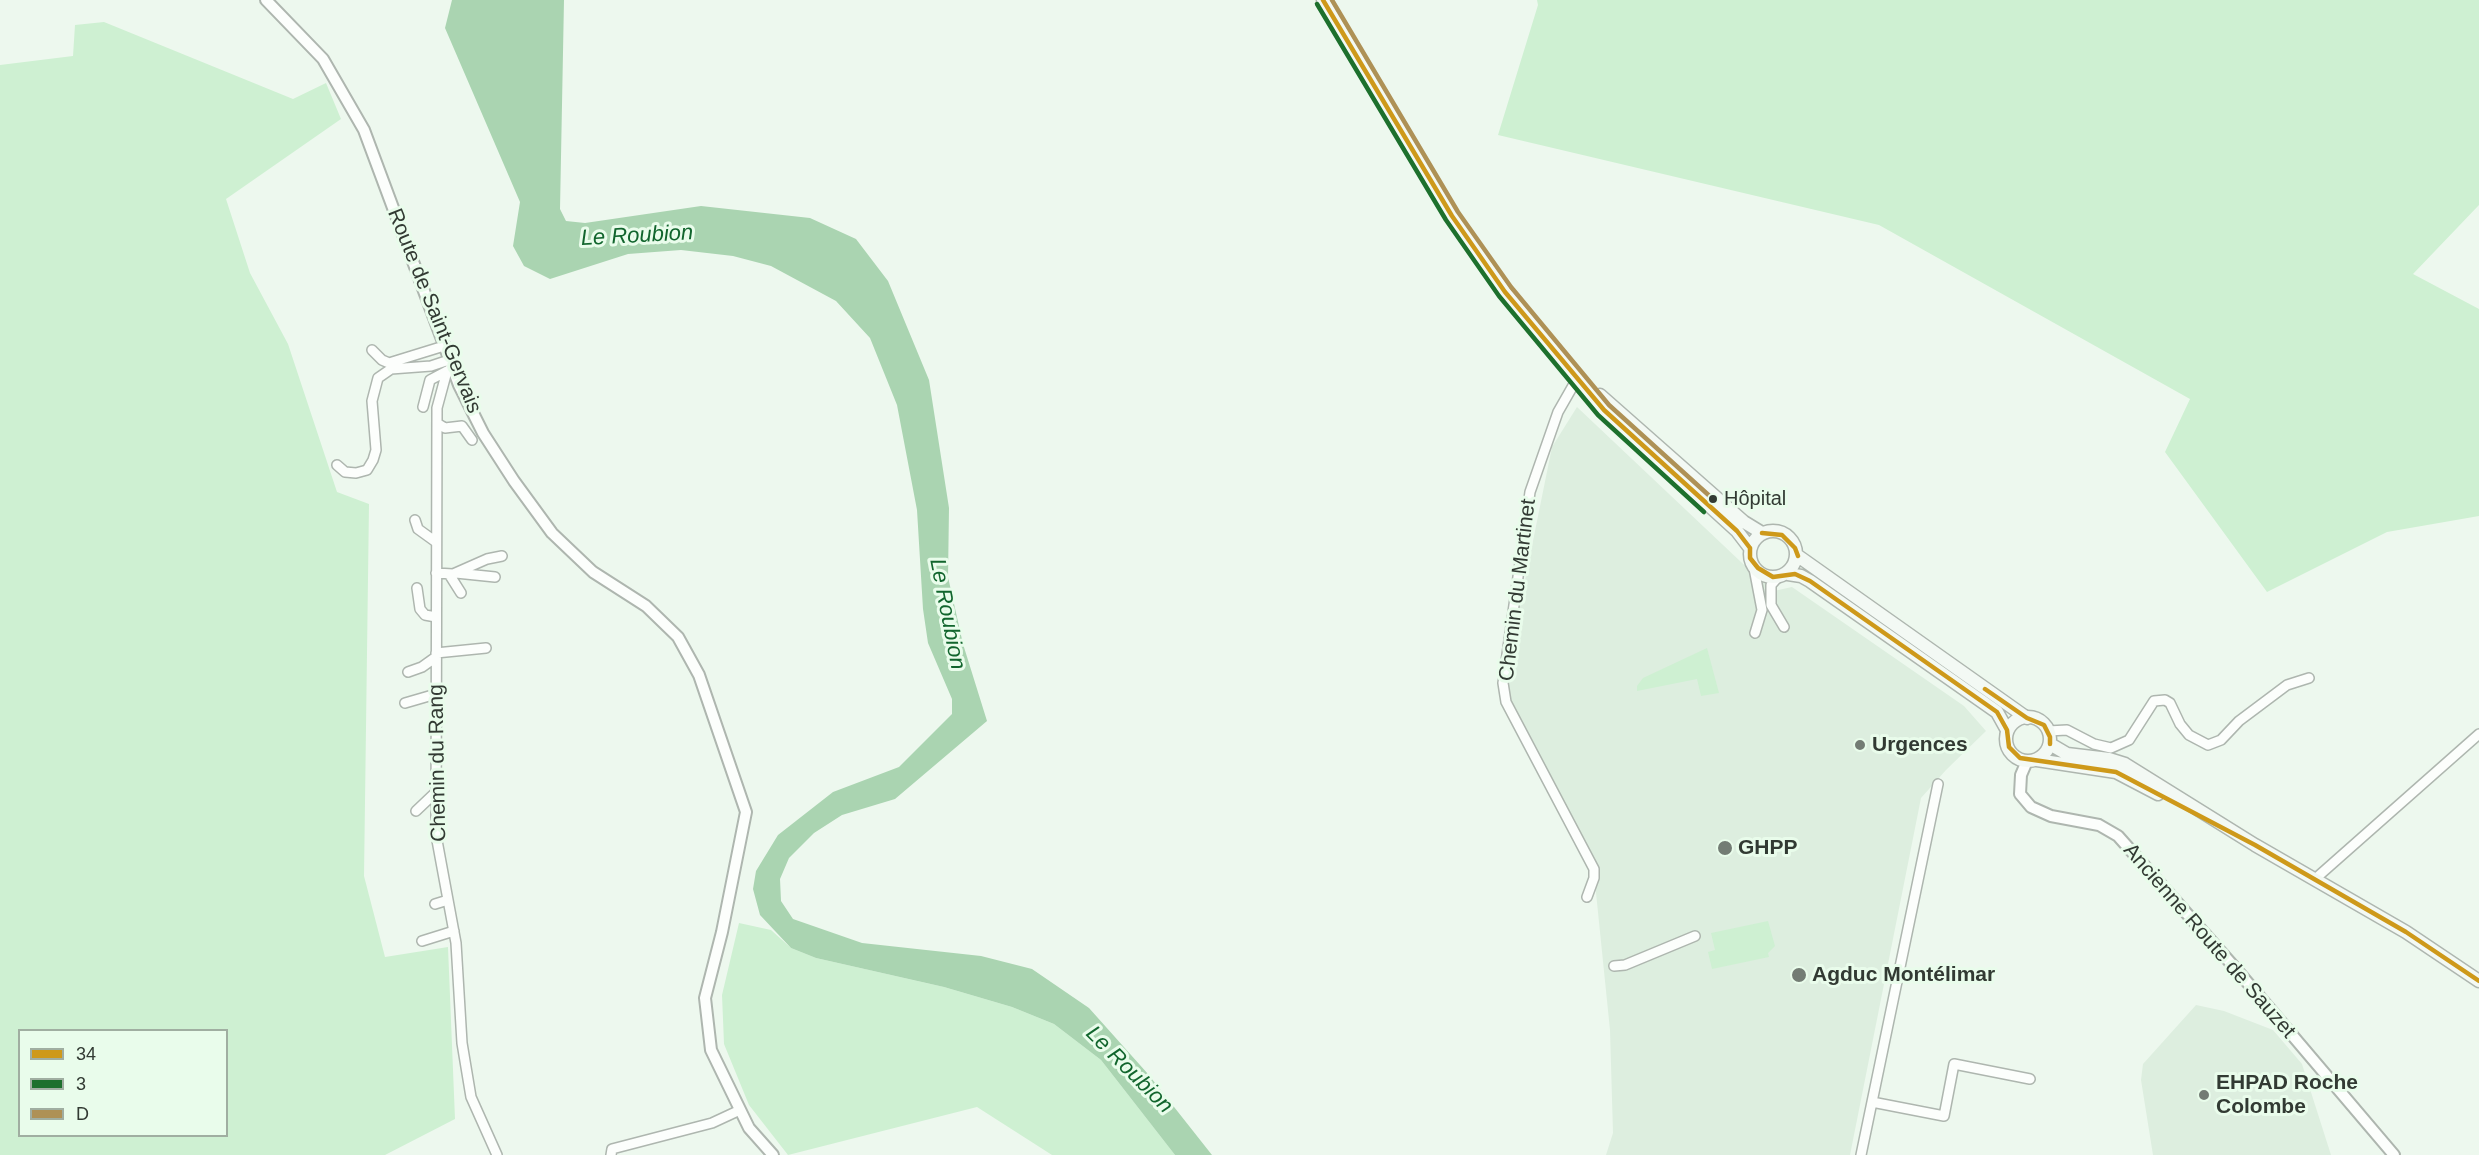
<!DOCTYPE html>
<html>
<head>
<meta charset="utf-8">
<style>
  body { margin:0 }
  #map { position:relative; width:2479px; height:1155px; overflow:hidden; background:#edf8ee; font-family:Helvetica,sans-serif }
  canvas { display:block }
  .legend { position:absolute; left:18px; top:1029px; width:210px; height:108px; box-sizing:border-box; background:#e9fceb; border:2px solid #a0aea1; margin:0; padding:8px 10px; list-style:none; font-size:18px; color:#323a33 }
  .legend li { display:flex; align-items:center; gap:12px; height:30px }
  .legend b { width:30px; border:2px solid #a0aea1 }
</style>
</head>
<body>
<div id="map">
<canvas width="2479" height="1155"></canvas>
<ul class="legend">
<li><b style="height:8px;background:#ce991a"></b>34</li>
<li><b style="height:8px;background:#1d702d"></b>3</li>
<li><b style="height:8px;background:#ae9156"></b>D</li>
</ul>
</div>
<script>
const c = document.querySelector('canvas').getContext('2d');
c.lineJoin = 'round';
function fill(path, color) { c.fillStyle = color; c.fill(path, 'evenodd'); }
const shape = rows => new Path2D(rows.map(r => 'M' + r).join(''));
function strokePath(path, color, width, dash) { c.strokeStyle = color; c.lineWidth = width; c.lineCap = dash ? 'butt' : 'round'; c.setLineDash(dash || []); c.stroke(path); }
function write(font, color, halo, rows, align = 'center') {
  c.font = font + ' Helvetica,sans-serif'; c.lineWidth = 6; c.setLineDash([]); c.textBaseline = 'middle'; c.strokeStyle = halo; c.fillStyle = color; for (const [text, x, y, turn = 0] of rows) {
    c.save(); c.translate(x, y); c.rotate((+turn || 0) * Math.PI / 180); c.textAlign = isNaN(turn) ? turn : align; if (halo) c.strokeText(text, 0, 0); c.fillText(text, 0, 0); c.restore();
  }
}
const built = shape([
  [1577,407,1759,579,1774,591,1792,587,1964,706,1986,731,1946,770,1921,798,1850,1155,1606,1155,1613,1133,1610,1030,1594,873,1502,694,1552,447],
  [2196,1005,2224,1011,2273,1030,2302,1064,2331,1155,2153,1155,2141,1080,2143,1064]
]);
const green = shape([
  [1537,0,2479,0,2479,205,2413,274,2479,309,2479,516,2387,532,2267,592,2165,452,2190,399,1879,225,1498,135,1538,5],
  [104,22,293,99,326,83,341,119,226,199,250,273,288,344,337,492,369,504,364,876,385,957,448,947,455,1119,385,1155,0,1155,0,65,73,56,75,25],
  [20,1030,226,1030,226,1136,20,1136],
  [1707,648,1719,693,1701,696,1697,679,1637,691,1637,686,1643,678],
  [1768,921,1775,946,1768,953,1769,957,1712,969,1708,952,1715,950,1711,933],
  [739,923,771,930,791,948,816,958,944,987,1012,1007,1054,1024,1101,1060,1175,1155,1052,1155,977,1107,788,1155,749,1105,724,1044,722,995]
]);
const water = shape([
  [452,0,564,0,560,209,566,221,585,223,701,206,810,218,856,239,888,281,929,380,949,508,948,577,963,644,987,721,895,799,842,815,814,833,789,858,780,879,781,901,793,919,862,943,981,956,1032,969,1089,1008,1148,1074,1212,1155,1175,1155,1101,1060,1054,1024,1012,1007,944,987,816,958,791,948,760,915,753,889,756,871,778,835,833,792,899,767,952,714,952,699,928,643,923,609,917,510,897,405,870,338,836,301,771,266,733,256,681,250,628,254,550,279,524,266,513,246,520,202,445,28]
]);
const minor = shape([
  [372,350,382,360,389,363,444,346],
  [452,368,447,371,437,408,436,835,456,943,462,1043,471,1097,497,1155],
  [1578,377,1558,412,1530,492,1503,683,1506,702,1594,869,1594,878,1587,897],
  [423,407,430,380,447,371],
  [437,423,445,428,462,426,472,440],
  [337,465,345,472,356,473,367,470,373,460,376,450,372,401,378,378,391,369,431,366,449,360],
  [415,520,418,529,436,542],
  [1753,563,1762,610,1755,633],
  [436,573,453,574,487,559,502,556],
  [456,573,495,577],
  [449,574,461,593],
  [1778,577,1771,585,1771,605,1784,627],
  [417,588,420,609,425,615,436,617],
  [436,653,486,648],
  [408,672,422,667,436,657],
  [405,703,436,694],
  [2048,731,2067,730,2094,744,2111,748,2129,740,2154,701,2165,700,2170,703,2180,724,2189,735,2208,745,2221,740,2239,721,2287,685,2309,678],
  [416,811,436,792],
  [2315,879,2479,734],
  [435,904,448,900],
  [422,941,454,931],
  [1614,966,1625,965,1695,936],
  [1872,1102,1944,1116,1954,1064,2030,1079],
  [611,1155,612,1149,712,1123,740,1110],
  [1861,1155,1938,784]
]);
const tertiary = shape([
  [266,0,323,59,364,130,459,385,483,433,514,481,552,533,593,572,646,606,678,637,699,675,746,812,722,932,705,998,711,1050,749,1128,773,1155],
  [2027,761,2021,775,2020,794,2031,807,2051,816,2099,825,2118,836,2236,969,2394,1155]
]);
const secondary = shape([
  [1323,0,1452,216,1505,292,1604,410,1737,531,1750,548],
  [1600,395,1744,522,1762,533],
  '1750 554a23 23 0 1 1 46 0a23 23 0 1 1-46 0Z',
  [1798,556,2027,718],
  [1788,574,1801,576,1810,581,1997,712,2007,730],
  '2006 739a22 22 0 1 1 44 0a22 22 0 1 1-44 0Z',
  [2050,744,2067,754,2109,759,2125,764,2255,845,2406,932,2479,981],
  [2037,760,2116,772,2158,794]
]);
const bus1 = shape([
  [1323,0,1452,216,1505,292,1604,410,1737,531,1750,548],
  [1762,533,1782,535,1795,548,1798,556],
  [1750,548,1750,558,1758,568,1773,577,1795,574,1810,581,1997,712,2007,730],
  [1985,689,2027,718,2044,725,2050,737,2050,744],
  [2007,730,2009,747,2020,758,2116,772,2255,845,2406,932,2479,981]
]);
const bus2 = shape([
  [1317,4,1446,220,1499,296,1598,415,1704,512]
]);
const bus3 = shape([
  [1332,0,1458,212,1511,287,1609,405,1714,500]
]);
const markers = [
  [1713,499,5,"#323a33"],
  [1860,745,6,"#737c74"],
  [1725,848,8,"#737c74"],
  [1799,975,8,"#737c74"],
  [2204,1095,6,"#737c74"]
];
const busNames = [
  ["Hôpital",1724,499]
];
const streetNames = [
  ["Route de Saint-Gervais",434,311,68],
  ["Chemin du Martinet",1518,590,-83],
  ["Chemin du Rang",438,763,-91],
  ["Ancienne Route de Sauzet",2209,941,49]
];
const poiNames = [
  ["Urgences",1872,745],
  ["GHPP",1738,848],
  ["Agduc Montélimar",1812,975],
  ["EHPAD Roche",2216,1083],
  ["Colombe",2216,1107]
];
const waterNames = [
  ["Le Roubion",637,236,-3],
  ["Le Roubion",947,614,79],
  ["Le Roubion",1129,1070,45]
];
fill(built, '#ddeedf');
fill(green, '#cef0d2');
fill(water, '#aad4b1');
strokePath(minor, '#aeb6af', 12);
strokePath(tertiary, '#aeb6af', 14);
strokePath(secondary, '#aeb6af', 15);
strokePath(minor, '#fcfefc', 9);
strokePath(tertiary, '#fcfefc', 10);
strokePath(secondary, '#f3f9f4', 12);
strokePath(bus1, '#ce991a', 4.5);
strokePath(bus2, '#1d702d', 4.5);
strokePath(bus3, '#ae9156', 4.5);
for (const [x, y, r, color] of markers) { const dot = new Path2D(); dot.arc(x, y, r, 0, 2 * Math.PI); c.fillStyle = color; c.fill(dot); strokePath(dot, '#e9fceb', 2); }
write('20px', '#323a33', '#e9fceb', busNames, 'left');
write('21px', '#323a33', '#e9fceb', streetNames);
write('bold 21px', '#323a33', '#e9fceb', poiNames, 'left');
write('italic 22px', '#11652d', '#e9fceb', waterNames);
</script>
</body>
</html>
